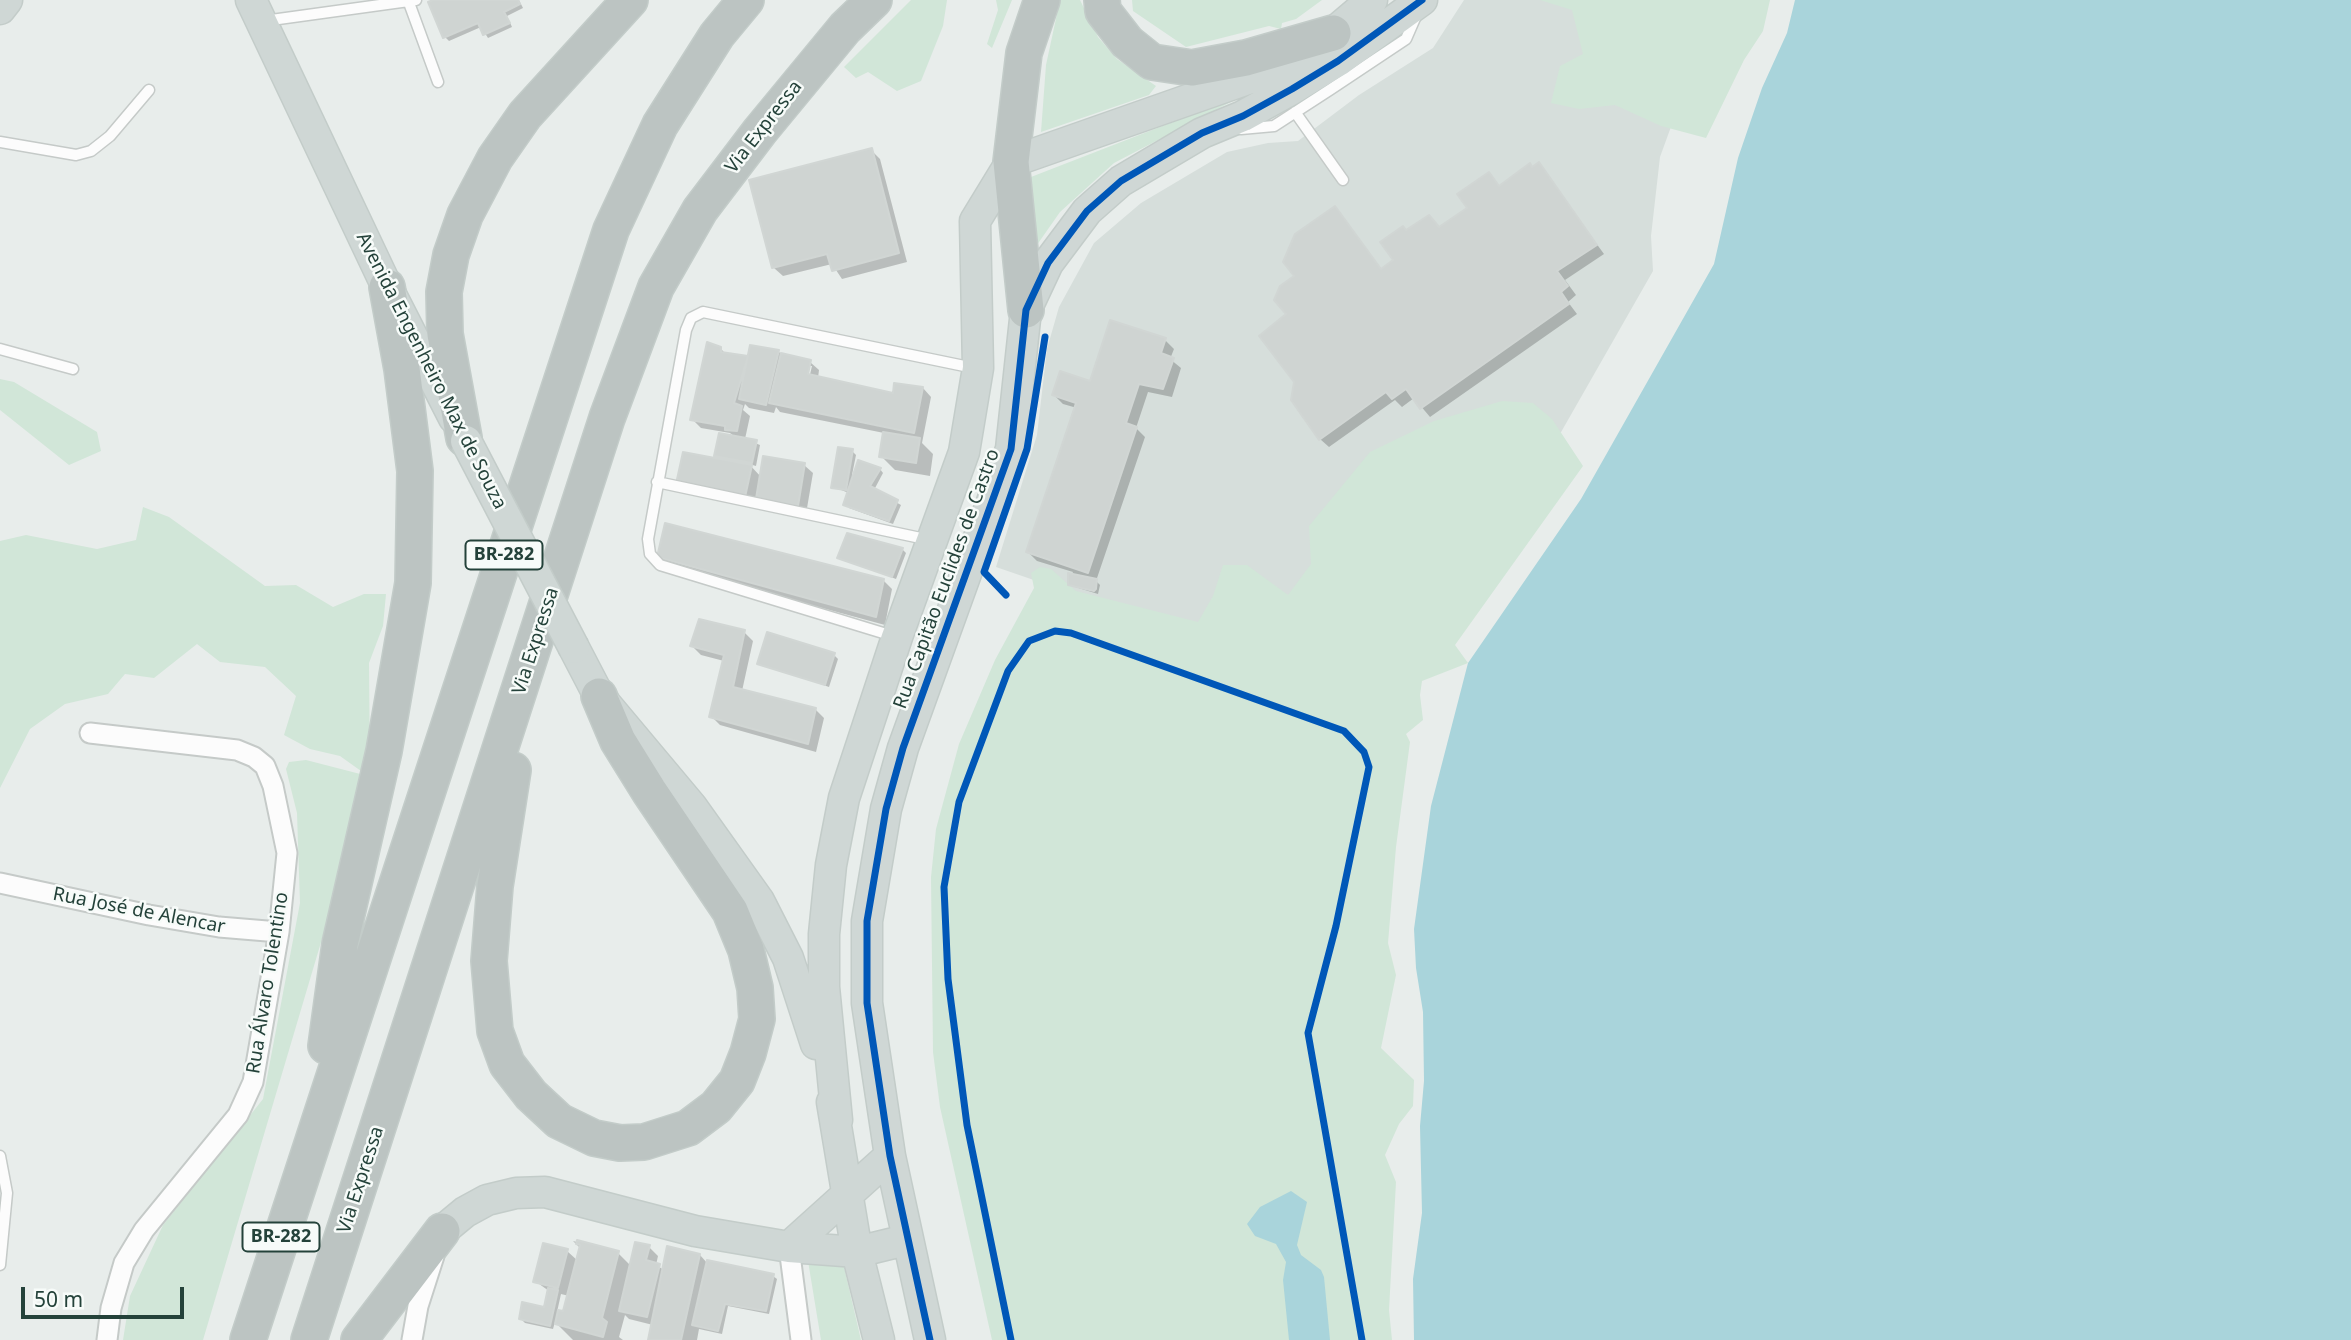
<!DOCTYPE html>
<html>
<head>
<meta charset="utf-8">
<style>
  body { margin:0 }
  #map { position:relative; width:2351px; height:1340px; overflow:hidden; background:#e8edeb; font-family:"Noto Sans",sans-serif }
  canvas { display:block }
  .scale { position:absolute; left:21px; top:1287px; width:163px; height:32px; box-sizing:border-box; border:4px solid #24423a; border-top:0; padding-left:9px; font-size:21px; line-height:24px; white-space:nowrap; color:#24423a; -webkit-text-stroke:5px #f7fbf9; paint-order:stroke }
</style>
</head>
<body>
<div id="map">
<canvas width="2351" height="1340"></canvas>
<div class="scale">50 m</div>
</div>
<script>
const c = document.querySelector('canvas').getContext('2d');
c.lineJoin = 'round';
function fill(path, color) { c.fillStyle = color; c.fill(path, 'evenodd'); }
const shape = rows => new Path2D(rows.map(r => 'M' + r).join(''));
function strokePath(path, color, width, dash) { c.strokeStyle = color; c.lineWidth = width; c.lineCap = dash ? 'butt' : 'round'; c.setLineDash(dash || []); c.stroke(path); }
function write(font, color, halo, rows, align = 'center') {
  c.font = font + ' "Noto Sans",sans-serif'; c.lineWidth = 5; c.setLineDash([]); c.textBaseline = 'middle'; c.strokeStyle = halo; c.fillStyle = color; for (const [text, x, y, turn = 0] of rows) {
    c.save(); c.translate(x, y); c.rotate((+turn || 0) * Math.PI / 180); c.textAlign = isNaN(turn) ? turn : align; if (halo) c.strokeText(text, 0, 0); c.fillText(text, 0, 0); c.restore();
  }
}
const built = shape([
  [1464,0,1717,0,1660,157,1651,236,1653,271,1528,490,1391,703,996,567,1037,435,1047,349,1059,307,1094,243,1141,203,1227,152,1268,143,1298,141,1359,95,1433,48]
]);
const green = shape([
  [911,0,947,0,943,26,921,81,897,91,868,72,856,78,844,67],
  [996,0,1012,0,992,48,987,44,998,10],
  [1060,0,1080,0,1098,37,1117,59,1156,86,1149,95,1041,132,1046,65],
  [1132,0,1322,0,1296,19,1282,23,1281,29,1269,26,1186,47,1133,11],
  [1540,0,1770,0,1763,31,1744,60,1706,138,1661,126,1615,105,1579,109,1551,103,1560,66,1583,54,1572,10],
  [1250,92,1114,163,1060,212,1032,252,1031,177],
  [0,379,14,382,97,432,101,451,69,465,0,410],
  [1502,401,1533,403,1552,419,1583,466,1455,645,1468,663,1422,681,1420,695,1423,720,1406,734,1410,742,1396,847,1388,943,1396,975,1381,1048,1414,1080,1413,1106,1399,1124,1385,1155,1396,1182,1389,1310,1392,1340,992,1340,940,1107,933,1052,931,877,936,829,959,744,995,660,1034,588,1031,573,1040,567,1051,569,1076,591,1198,622,1213,596,1223,565,1247,565,1288,595,1311,564,1309,526,1370,452,1434,421],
  [143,507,169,517,265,586,296,585,333,607,364,594,386,594,383,626,369,663,370,777,203,1340,123,1340,130,1296,163,1225,263,1099,300,903,297,813,286,769,289,762,306,760,368,776,340,756,310,749,284,735,296,696,265,667,220,662,197,644,154,678,125,674,108,694,65,704,30,729,0,788,0,541,26,535,97,549,136,540],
  [808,1261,844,1267,861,1340,821,1340]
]);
const water = shape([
  [1795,0,2351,0,2351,1340,1414,1340,1413,1279,1422,1213,1420,1126,1424,1081,1423,1012,1416,968,1414,929,1431,806,1468,663,1581,499,1714,264,1738,158,1762,88,1787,33],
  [1291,1191,1307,1202,1297,1245,1301,1255,1321,1270,1324,1277,1330,1340,1289,1340,1283,1280,1286,1262,1276,1244,1255,1236,1247,1224,1260,1207]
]);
const shadow = shape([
  [438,0,519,0,523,8,507,16,512,27,488,38,481,27,449,41,445,37],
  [871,150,880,159,907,262,842,279,832,264,783,276,774,268,751,182],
  [1539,165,1604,254,1565,280,1576,295,1568,302,1577,314,1430,417,1414,398,1402,407,1395,400,1329,447,1320,439,1296,382,1288,315,1296,277,1335,208,1382,270,1396,261,1407,232,1440,229,1469,208,1488,174,1500,187],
  [1165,340,1174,349,1170,359,1181,368,1172,397,1148,392,1136,428,1145,437,1096,581,1100,585,1098,594,1072,586,1068,583,1073,572,1037,561,1028,552,1077,408,1063,404,1054,395,1091,383],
  [720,348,726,354,749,358,778,352,810,362,819,370,818,378,894,395,923,388,931,397,922,443,933,454,930,476,895,470,881,456,884,433,780,412,776,407,774,413,749,408,745,404,743,410,750,416,745,439,760,445,756,466,749,464,761,477,804,465,813,473,806,514,767,507,756,496,754,505,678,484,722,461,716,455,735,437,730,433,701,428,692,419],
  [808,366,812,366,808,383,805,382],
  [852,451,856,455,852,475,880,469,883,473,874,490,901,505,893,524,849,508,845,504,849,493,833,487],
  [902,549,906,553,896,579,839,557],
  [659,557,883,580,892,589,885,625,667,566],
  [744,632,753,641,742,691,815,709,824,718,816,752,720,725,711,716,724,661,701,655,692,646],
  [834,655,838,659,829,687,759,663],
  [573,1241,618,1253,631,1266,649,1247,658,1256,656,1265,664,1270,700,1255,708,1264,773,1276,777,1279,769,1314,728,1306,722,1334,699,1329,697,1340,650,1340,653,1325,629,1319,625,1315,619,1337,623,1340,573,1340,555,1322,553,1329,525,1323,521,1319,545,1309,549,1291,535,1281,567,1251,578,1261,581,1249],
  [561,1294,569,1296,564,1313,557,1312]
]);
const building = shape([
  [433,0,518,0,520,4,504,12,510,23,483,35,478,23,443,38,428,2,433,0],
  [872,148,899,253,832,271,827,254,772,268,749,180,872,148],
  [1539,162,1597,245,1557,271,1568,286,1561,292,1569,304,1420,409,1406,389,1392,399,1386,392,1319,440,1291,400,1294,382,1259,336,1286,314,1274,300,1280,286,1294,276,1283,262,1295,234,1335,206,1381,269,1393,260,1380,242,1403,226,1406,230,1429,215,1439,227,1467,208,1457,194,1489,172,1499,186,1530,163,1532,167,1539,162],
  [1110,320,1166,338,1161,353,1174,358,1163,389,1139,384,1126,423,1137,427,1088,573,1026,552,1076,403,1052,395,1060,371,1090,381,1110,320],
  [707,342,721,347,721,352,748,356,734,403,742,406,737,431,725,430,725,426,690,420,707,342],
  [750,345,779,350,766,405,739,399,750,345],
  [781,353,811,360,808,374,893,393,894,383,923,387,914,433,769,403,781,353],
  [883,432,920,438,916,463,879,457,883,432],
  [719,433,757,440,752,463,714,456,719,433],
  [838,447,853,449,846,490,831,488,838,447],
  [683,452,752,465,745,497,676,484,683,452],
  [763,456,805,463,798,506,756,499,763,456],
  [858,460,881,468,870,486,898,500,889,521,843,505,858,460],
  [665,523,884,579,876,617,657,557,665,523],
  [847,533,903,548,892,577,837,558,847,533],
  [1068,573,1097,579,1096,589,1094,591,1068,585,1068,573],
  [699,619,745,630,733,687,816,708,808,744,709,717,724,655,690,646,699,619],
  [767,632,835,653,825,685,757,664,767,632],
  [577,1240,619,1251,602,1318,607,1322,603,1337,555,1324,558,1310,563,1311,580,1245,576,1244,577,1240],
  [635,1242,650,1245,646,1260,660,1264,647,1317,619,1311,635,1242],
  [543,1243,568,1249,558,1288,533,1282,543,1243],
  [667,1246,700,1254,681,1340,648,1340,667,1246],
  [707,1260,774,1274,766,1311,725,1304,718,1331,692,1325,707,1260],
  [548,1288,558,1290,550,1326,519,1319,522,1302,544,1307,548,1288]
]);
const service = shape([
  [408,0,438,82],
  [264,21,416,0],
  [1295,112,1343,180],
  [1241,129,1274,126,1331,89,1406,39,1416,16],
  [0,142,76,155,91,151,110,136,149,90],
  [0,349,73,369],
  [657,482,930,540],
  [893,636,660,565,650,554,648,539,686,330,691,318,703,312,974,368],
  [0,1156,7,1193,0,1265]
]);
const minor = shape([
  [90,733,237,750,254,757,265,766,273,786,287,853,279,932,253,1082,238,1115,144,1230,124,1263,111,1308,107,1340],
  [0,883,149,915,219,927,279,932],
  [789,1247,801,1340],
  [412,1340,418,1306,434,1256]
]);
const primary = shape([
  [251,0,387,287,454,418],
  [0,9,7,0],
  [574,648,599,696,692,807,759,901,788,958,816,1044],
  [832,1102,857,1252,879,1340],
  [837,1120,824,987,824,934,831,865,844,798,897,637,964,452,978,368,975,221,1011,162,1259,75,1296,58,1333,33,1372,0],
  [442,1231,465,1212,487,1200,516,1193,545,1192,695,1231,789,1247,857,1252,906,1240],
  [789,1247,890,1156],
  [930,1340,890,1156,867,1003,867,921,886,809,903,748,1011,449,1026,310,1048,263,1087,211,1121,181,1202,133,1243,116,1292,89,1338,61,1422,0]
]);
const motorway = shape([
  [1102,0,1103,11,1127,42,1152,62,1192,68,1246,58,1333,33],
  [1026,310,1011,162,1024,53,1042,0],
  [464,438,445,334,444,292,451,255,465,215,495,158,525,115,630,0],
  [513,770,495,886,489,961,495,1031,507,1064,531,1095,559,1121,594,1138,620,1143,644,1142,688,1128,716,1107,737,1081,748,1053,757,1019,755,988,746,950,730,911,649,791,618,741,599,696],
  [326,1046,340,944,384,751,413,583,415,471,402,369,387,287],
  [248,1340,611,230,660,125,717,35,746,0],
  [309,1340,607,418,656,287,700,210,760,131,845,28,874,0],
  [359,1340,442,1231]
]);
const primaryBridge = shape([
  [466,441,574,648]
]);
const cycleway = shape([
  [1006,595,984,572,1027,449,1045,337],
  [930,1340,890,1156,867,1003,867,921,886,809,903,748,1011,449,1026,310,1048,263,1087,211,1121,181,1202,133,1243,116,1292,89,1338,61,1422,0],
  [1011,1340,967,1125,948,979,944,887,959,802,1008,671,1029,641,1055,631,1071,633,1344,731,1364,752,1369,767,1336,926,1308,1033,1362,1340]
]);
const shields = [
  [504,555,77],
  [281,1237,77]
];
const shieldNames = [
  ["BR-282",504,555],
  ["BR-282",281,1237]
];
const streetNames = [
  ["Via Expressa",764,127,-52],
  ["Avenida Engenheiro Max de Souza",431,371,63],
  ["Rua Capitão Euclides de Castro",947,579,-70],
  ["Via Expressa",536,641,-72],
  ["Rua José de Alencar",139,911,11],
  ["Rua Álvaro Tolentino",268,983,-81],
  ["Via Expressa",361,1180,-72]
];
fill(built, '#d6dedb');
fill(green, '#d1e6d8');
fill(water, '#a9d4db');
fill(shadow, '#0003');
fill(building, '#cfd4d2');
strokePath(building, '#d1d6d4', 2);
strokePath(service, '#c5cac8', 13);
strokePath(minor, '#c5cac8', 23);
strokePath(primary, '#c3ccc9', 33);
strokePath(motorway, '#c3ccc9', 38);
strokePath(service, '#fcfcfc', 10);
strokePath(minor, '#fcfcfc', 19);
strokePath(primary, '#cfd7d5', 30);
strokePath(motorway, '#bcc4c2', 35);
strokePath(primaryBridge, '#c3ccc9', 33, []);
strokePath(primaryBridge, '#cfd7d5', 30);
strokePath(cycleway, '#0057b8', 7);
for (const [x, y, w] of shields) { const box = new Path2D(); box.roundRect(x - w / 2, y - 14.5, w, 29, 5); c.fillStyle = '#f7fbf9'; c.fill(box); strokePath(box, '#24423a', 2); }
write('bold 18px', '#24423a', null, shieldNames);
write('19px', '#24423a', '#f7fbf9', streetNames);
</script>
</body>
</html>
